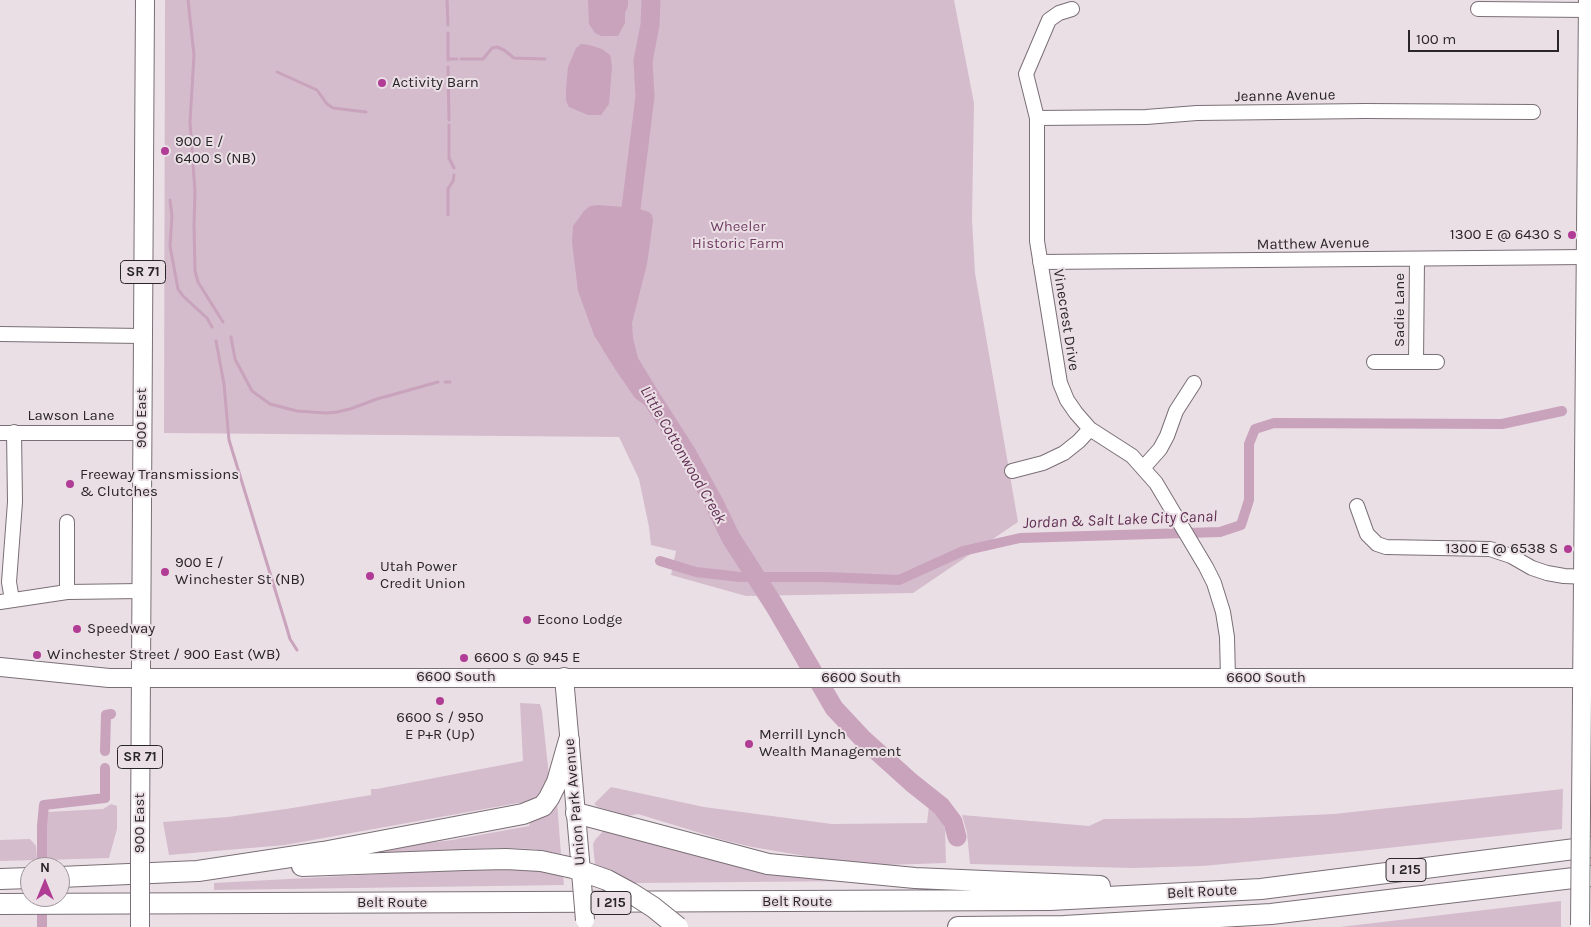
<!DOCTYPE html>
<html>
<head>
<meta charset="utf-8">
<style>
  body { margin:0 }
  #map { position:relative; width:1591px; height:927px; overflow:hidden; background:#ebdfe6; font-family:Karla,sans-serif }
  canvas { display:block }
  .north { position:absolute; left:20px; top:857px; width:50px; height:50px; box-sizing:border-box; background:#ebdfe6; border:1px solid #9e959a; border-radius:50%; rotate:0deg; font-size:14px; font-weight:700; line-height:20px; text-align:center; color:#2a2628 }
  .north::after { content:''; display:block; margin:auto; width:18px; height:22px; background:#b03c95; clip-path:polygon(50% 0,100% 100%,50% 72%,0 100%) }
  .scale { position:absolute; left:1408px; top:30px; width:151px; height:22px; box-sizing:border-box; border:2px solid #2a2628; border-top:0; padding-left:6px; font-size:15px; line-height:18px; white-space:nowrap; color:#2a2628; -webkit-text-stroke:4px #ebdfe6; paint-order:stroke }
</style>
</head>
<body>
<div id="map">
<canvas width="1591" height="927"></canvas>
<div class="north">N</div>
<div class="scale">100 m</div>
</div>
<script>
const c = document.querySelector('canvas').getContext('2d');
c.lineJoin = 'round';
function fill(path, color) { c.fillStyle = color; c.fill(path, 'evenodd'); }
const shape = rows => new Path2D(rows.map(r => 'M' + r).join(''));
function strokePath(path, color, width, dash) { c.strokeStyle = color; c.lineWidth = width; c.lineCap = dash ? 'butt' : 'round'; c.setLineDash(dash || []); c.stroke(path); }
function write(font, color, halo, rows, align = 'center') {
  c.font = font + ' Karla,sans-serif'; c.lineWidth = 4; c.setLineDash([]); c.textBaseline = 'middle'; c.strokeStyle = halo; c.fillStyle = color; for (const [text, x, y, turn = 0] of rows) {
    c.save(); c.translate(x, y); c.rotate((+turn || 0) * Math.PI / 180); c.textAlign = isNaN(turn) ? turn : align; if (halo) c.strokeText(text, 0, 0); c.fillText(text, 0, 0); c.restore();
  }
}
const green = shape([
  [165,0,954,0,974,103,972,219,975,273,1018,522,913,593,746,596,671,575,676,551,651,545,649,527,639,479,619,437,164,433],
  [520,703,540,704,542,711,549,776,542,797,528,805,518,803,285,845,169,855,163,822,228,817,286,809,371,795,371,789,377,789,523,761],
  [611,787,704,807,832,824,927,823,929,805,940,814,945,829,946,863,884,865,811,857,752,847,723,840,638,814,628,816,622,814,598,807,594,804],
  [1563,789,1562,829,1360,851,1203,866,1133,868,970,864,967,833,962,815,1089,826,1104,819,1246,818,1334,814],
  [557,802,561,854,533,849,500,848,326,856,452,840,529,826,532,818],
  [111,804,117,806,117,829,109,858,46,860,46,846,44,843,46,812,103,809],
  [609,829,863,881,635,883,595,865,593,844,595,840,603,831],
  [30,839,36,846,37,860,0,861,0,840],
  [528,868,563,875,564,885,214,890,214,883,455,870],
  [1561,901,1561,927,1340,927]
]);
const water = shape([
  [588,0,628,0,628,6,625,13,625,23,618,36,601,36,595,33,589,24],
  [581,44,589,45,602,49,610,55,611,59,612,67,609,104,601,115,588,115,569,107,566,101,566,89,568,67,576,48],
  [598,205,636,208,649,212,652,215,653,221,647,264,632,323,633,338,638,358,660,394,668,423,635,398,615,369,594,335,578,291,572,242,573,226,584,211,590,206]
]);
const stream = shape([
  [188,0,194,55,190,122,195,192,194,225,195,271,198,282,223,322],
  [447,0,448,25],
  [448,59,457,59],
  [461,59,483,59,492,48,497,47,504,50,514,58,545,59],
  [448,60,448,33],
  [448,67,449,120],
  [277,72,317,90,327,104,333,108,366,112],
  [449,125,449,158,454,168],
  [170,200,172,216,170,246,178,289,183,296,207,318,212,327],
  [448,215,448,189,453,181,454,175],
  [231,337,235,359,252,391,270,404,297,411,326,413,337,412,350,409,377,399,438,382],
  [216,341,224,384,229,440,285,622,290,639,297,650],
  [445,382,450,382]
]);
const canal = shape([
  [660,561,696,572,740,577,824,577,899,580,963,551,1020,538,1220,532,1241,525,1249,500,1249,444,1255,429,1274,423,1502,424,1562,411],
  [105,751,106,715,111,714],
  [42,867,42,826,44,805,105,798,105,768],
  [42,901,42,927]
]);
const river = shape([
  [628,232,645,97,643,61,650,25,651,0],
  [654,402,686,452,713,501,731,538,774,605,834,708,862,738,912,783,941,806,953,822,957,837]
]);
const minor = shape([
  [1072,9,1059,13,1049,20,1026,74,1037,118,1037,241,1060,383,1067,400,1076,413,1090,429,1132,456,1156,483,1206,567,1214,583,1223,612,1227,637,1228,678],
  [1478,9,1588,10],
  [1037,118,1146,117,1197,113,1365,111,1533,112],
  [1040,262,1586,257],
  [0,334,142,336],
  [1374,362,1437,362],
  [1416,362,1417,259],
  [0,433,142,433],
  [1144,467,1160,449,1167,436,1176,411,1194,383],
  [1012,471,1043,463,1064,453,1079,441,1090,429],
  [1357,506,1367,534,1377,544,1386,547,1490,549,1511,556,1532,568,1547,573,1564,576,1591,577],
  [67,522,67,592],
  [12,600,9,582,15,502,14,432],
  [0,602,67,592,141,591]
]);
const major = shape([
  [0,667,109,678,1582,678],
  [564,677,580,860],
  [1581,811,1588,0],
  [140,836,145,0]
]);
const highway = shape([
  [576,813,768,864,915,878,1100,886],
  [302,866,465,860],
  [60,877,198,871,323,852,523,814,543,806,549,798,557,782,569,740],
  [0,879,30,878],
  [0,904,1050,900,1261,889,1591,847],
  [958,927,1064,926,1271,914,1591,876]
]);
const majorBridge = shape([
  [140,836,140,927],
  [580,860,585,920],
  [1580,925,1581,811]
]);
const highwayBridge = shape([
  [465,860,506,859,541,861,573,868,607,880,631,893,653,907,678,927]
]);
const markers = [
  [382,83,5,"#b03c95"],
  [165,151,5,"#b03c95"],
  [1572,235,5,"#b03c95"],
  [70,484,5,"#b03c95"],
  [1568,549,5,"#b03c95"],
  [165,572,5,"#b03c95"],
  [370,576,5,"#b03c95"],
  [527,620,5,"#b03c95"],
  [77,629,5,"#b03c95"],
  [37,655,5,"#b03c95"],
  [464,658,5,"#b03c95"],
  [440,701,5,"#b03c95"],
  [749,744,5,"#b03c95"]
];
const shields = [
  [143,272,45],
  [140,757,45],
  [1406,870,40],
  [611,903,40]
];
const shieldNames = [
  ["SR 71",143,272],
  ["SR 71",140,757],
  ["I 215",1406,870],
  ["I 215",611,903]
];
const poiNames = [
  ["Activity Barn",392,83],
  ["900 E /",175,142],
  ["6400 S (NB)",175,159],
  ["1300 E @ 6430 S",1562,235,"right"],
  ["Freeway Transmissions",80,475],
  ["& Clutches",80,492],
  ["1300 E @ 6538 S",1558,549,"right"],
  ["900 E /",175,563],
  ["Winchester St (NB)",175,580],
  ["Utah Power",380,567],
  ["Credit Union",380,584],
  ["Econo Lodge",537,620],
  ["Speedway",87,629],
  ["Winchester Street / 900 East (WB)",47,655],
  ["6600 S @ 945 E",474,658],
  ["6600 S / 950",440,718,"center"],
  ["E P+R (Up)",440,735,"center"],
  ["Merrill Lynch",759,735],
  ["Wealth Management",759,752]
];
const streetNames = [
  ["Jeanne Avenue",1285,96,-1],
  ["Matthew Avenue",1313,244,-1],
  ["Sadie Lane",1400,310,-90],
  ["Vinecrest Drive",1066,320,81],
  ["Lawson Lane",71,416],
  ["900 East",142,418,-90],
  ["6600 South",456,677],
  ["6600 South",861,678],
  ["6600 South",1266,678],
  ["Union Park Avenue",575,802,-95],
  ["900 East",140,823,-90],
  ["Belt Route",1202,892,-3],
  ["Belt Route",797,902],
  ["Belt Route",392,903]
];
const parkNames = [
  ["Wheeler",738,227],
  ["Historic Farm",738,244]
];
const waterNames = [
  ["Little Cottonwood Creek",683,455,60],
  ["Jordan & Salt Lake City Canal",1120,520,-2]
];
fill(green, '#d4bccc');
fill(water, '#c9a2bc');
strokePath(stream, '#c9a2bc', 3);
strokePath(canal, '#c9a2bc', 10);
strokePath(river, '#c9a2bc', 19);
strokePath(minor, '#7a6f76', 16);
strokePath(major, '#7a6f76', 20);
strokePath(highway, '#7a6f76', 22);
strokePath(minor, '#fff', 14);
strokePath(major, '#fff', 18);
strokePath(highway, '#fff', 20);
strokePath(majorBridge, '#7a6f76', 20, []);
strokePath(highwayBridge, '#7a6f76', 22, []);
strokePath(majorBridge, '#fff', 18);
strokePath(highwayBridge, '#fff', 20);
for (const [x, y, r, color] of markers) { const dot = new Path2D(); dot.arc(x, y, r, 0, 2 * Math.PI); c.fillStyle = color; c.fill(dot); strokePath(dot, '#ebdfe6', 2); }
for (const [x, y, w] of shields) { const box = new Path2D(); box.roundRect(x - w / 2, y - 11.5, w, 23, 4); c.fillStyle = '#ebdfe6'; c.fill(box); strokePath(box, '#2a2628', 1); }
write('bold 14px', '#2a2628', null, shieldNames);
write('15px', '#2a2628', '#ebdfe6', poiNames, 'left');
write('15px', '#2a2628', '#ebdfe6', streetNames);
write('15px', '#723f64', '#ebdfe6', parkNames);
write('italic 16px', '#623054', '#ebdfe6', waterNames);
</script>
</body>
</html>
